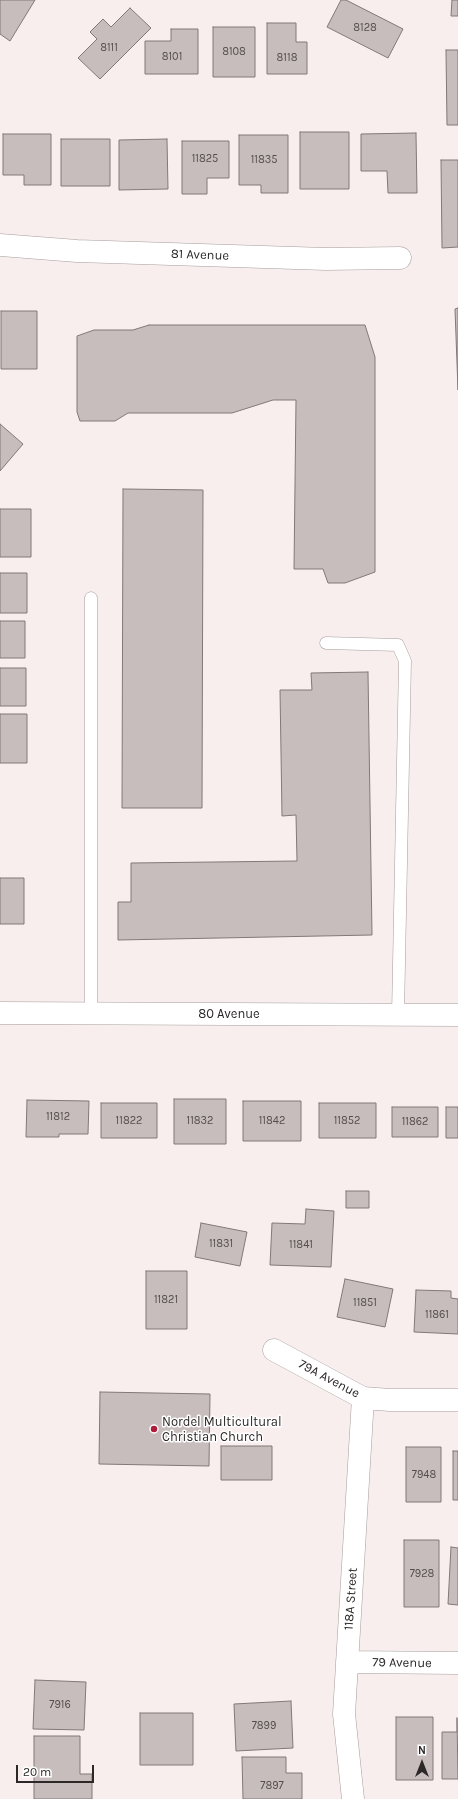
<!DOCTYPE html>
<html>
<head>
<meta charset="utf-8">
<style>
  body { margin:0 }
  #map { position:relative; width:458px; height:1799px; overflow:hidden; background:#f9eeee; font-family:Karla,sans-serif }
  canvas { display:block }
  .north { position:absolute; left:402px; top:1743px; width:40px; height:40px; -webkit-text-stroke:3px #fff; paint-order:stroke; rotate:0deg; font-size:11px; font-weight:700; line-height:16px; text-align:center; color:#2c2828 }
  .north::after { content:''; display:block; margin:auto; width:14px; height:18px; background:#2c2828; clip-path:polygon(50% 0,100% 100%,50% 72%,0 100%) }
  .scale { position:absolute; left:16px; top:1765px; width:78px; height:18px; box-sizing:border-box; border:2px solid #2c2828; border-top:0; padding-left:5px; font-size:12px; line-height:14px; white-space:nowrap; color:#2c2828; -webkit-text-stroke:3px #fff; paint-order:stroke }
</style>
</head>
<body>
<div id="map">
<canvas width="458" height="1799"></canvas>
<div class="north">N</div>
<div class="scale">20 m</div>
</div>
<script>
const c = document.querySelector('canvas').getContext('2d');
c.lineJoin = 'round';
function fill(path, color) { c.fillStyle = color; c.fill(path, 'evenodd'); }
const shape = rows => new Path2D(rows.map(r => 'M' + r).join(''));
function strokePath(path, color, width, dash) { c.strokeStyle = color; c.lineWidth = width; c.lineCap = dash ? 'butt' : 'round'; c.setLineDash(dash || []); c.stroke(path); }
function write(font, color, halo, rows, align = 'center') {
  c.font = font + ' Karla,sans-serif'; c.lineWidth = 3; c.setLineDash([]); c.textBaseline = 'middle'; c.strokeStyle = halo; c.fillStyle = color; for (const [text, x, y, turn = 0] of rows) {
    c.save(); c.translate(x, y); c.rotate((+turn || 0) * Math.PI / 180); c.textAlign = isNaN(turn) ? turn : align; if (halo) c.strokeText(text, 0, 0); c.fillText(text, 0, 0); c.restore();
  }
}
const building = shape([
  [0,0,35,0,10,41,0,34,0,0],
  [341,0,346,0,403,29,388,58,327,27,341,0],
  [452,0,458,0,458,16,451,16,452,0],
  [130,8,151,28,100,79,78,58,97,39,90,32,103,19,111,27,130,8],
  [267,23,296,23,296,42,307,42,307,74,267,74,267,23],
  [213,27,255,27,255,77,213,77,213,27],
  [171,29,198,29,198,74,145,74,145,41,171,41,171,29],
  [446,50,458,50,458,125,447,125,446,50],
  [300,132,349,132,349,189,300,189,300,132],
  [416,133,417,193,388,193,387,171,361,171,361,134,416,133],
  [3,134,51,134,51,185,24,185,24,175,3,175,3,134],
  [239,135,288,135,288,193,261,193,261,185,239,185,239,135],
  [61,139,110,139,110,186,61,186,61,139],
  [167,139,168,189,119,190,119,140,167,139],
  [182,141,229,141,229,178,207,178,207,194,182,194,182,141],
  [441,160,458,160,458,247,442,248,441,160],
  [458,308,458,390,455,309,458,308],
  [1,311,37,311,37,369,1,369,1,311],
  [149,325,365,325,375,357,375,572,345,583,328,583,323,569,294,569,296,400,273,400,232,413,128,413,115,421,80,421,77,412,77,336,94,330,133,330,149,325],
  [0,424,23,444,0,471,0,424],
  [123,489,203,490,202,808,122,808,123,489],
  [0,509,31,509,31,557,0,557,0,509],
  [0,573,27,573,27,613,0,613,0,573],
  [0,621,25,621,25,658,0,658,0,621],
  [0,668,26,668,26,706,0,706,0,668],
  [368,672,372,935,118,940,118,902,131,902,131,863,297,861,296,815,282,816,280,690,312,690,311,673,368,672],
  [0,714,27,714,27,763,0,763,0,714],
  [0,878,24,878,24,924,0,924,0,878],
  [174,1099,226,1099,226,1144,174,1144,174,1099],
  [27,1100,89,1101,88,1134,59,1134,59,1137,26,1137,27,1100],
  [243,1101,301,1101,301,1141,243,1141,243,1101],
  [101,1103,157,1103,157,1138,101,1138,101,1103],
  [319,1103,376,1103,376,1138,319,1138,319,1103],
  [392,1107,438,1107,438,1137,392,1137,392,1107],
  [446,1107,458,1107,458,1138,446,1138,446,1107],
  [346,1191,369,1191,369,1208,346,1208,346,1191],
  [306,1209,334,1211,331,1267,270,1265,272,1223,305,1224,306,1209],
  [201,1223,247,1232,240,1266,195,1257,201,1223],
  [146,1271,187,1271,187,1329,146,1329,146,1271],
  [345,1279,393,1289,385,1327,337,1317,345,1279],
  [416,1290,451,1291,451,1298,458,1299,458,1334,414,1332,416,1290],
  [100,1392,210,1394,209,1466,99,1464,100,1392],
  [221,1446,272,1446,272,1480,221,1480,221,1446],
  [406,1447,441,1447,441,1502,406,1502,406,1447],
  [453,1451,458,1451,458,1500,453,1500,453,1451],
  [404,1540,439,1540,439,1607,404,1607,404,1540],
  [451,1547,458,1548,458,1605,448,1604,451,1547],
  [35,1680,86,1682,84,1730,33,1729,35,1680],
  [291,1701,293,1748,236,1751,234,1704,291,1701],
  [140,1713,193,1713,193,1765,140,1765,140,1713],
  [396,1717,433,1717,433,1780,396,1780,396,1717],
  [457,1718,458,1779,442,1779,442,1732,457,1732,457,1718],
  [34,1736,80,1736,80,1774,92,1774,92,1799,34,1799,34,1736],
  [242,1757,286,1757,286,1773,302,1773,302,1799,243,1799,242,1757]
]);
const service = shape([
  [326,643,398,645,405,661,398,1014],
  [91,1013,91,598]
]);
const minor = shape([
  [0,245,77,251,326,259,400,258],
  [274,1350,363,1398,390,1400,458,1400],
  [347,1662,458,1663],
  [353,1799,344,1714,363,1398]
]);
const tertiary = shape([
  [0,1013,458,1015]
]);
const markers = [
  [154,1429,4,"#b01d3a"]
];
const numberNames = [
  ["8128",365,28],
  ["8111",109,48],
  ["8108",234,52],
  ["8101",172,57],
  ["8118",287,58],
  ["11825",205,159],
  ["11835",264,160],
  ["11812",58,1117],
  ["11822",129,1121],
  ["11832",200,1121],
  ["11842",272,1121],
  ["11852",347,1121],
  ["11862",415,1122],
  ["11831",221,1244],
  ["11841",301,1245],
  ["11821",166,1300],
  ["11851",365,1303],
  ["11861",437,1315],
  ["7948",424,1475],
  ["7928",422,1574],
  ["7916",60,1705],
  ["7899",264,1726],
  ["7897",272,1786]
];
const streetNames = [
  ["81 Avenue",200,255,2],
  ["80 Avenue",229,1014],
  ["79A Avenue",329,1379,28],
  ["118A Street",351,1599,-86],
  ["79 Avenue",402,1663,1]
];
const poiNames = [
  ["Nordel Multicultural",162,1422],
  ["Christian Church",162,1437]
];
fill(building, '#c8bdbd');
strokePath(building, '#827878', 1);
strokePath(service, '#a79d9d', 13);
strokePath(minor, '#a79d9d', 23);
strokePath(tertiary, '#a79d9d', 23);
strokePath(service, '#fff', 12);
strokePath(minor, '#fff', 22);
strokePath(tertiary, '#fff', 22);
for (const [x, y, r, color] of markers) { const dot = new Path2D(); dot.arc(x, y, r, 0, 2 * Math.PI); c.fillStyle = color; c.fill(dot); strokePath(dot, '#fff', 1.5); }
write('11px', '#534d4d', null, numberNames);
write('13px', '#2c2828', '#fff', streetNames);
write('13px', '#2c2828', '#fff', poiNames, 'left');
</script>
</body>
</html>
